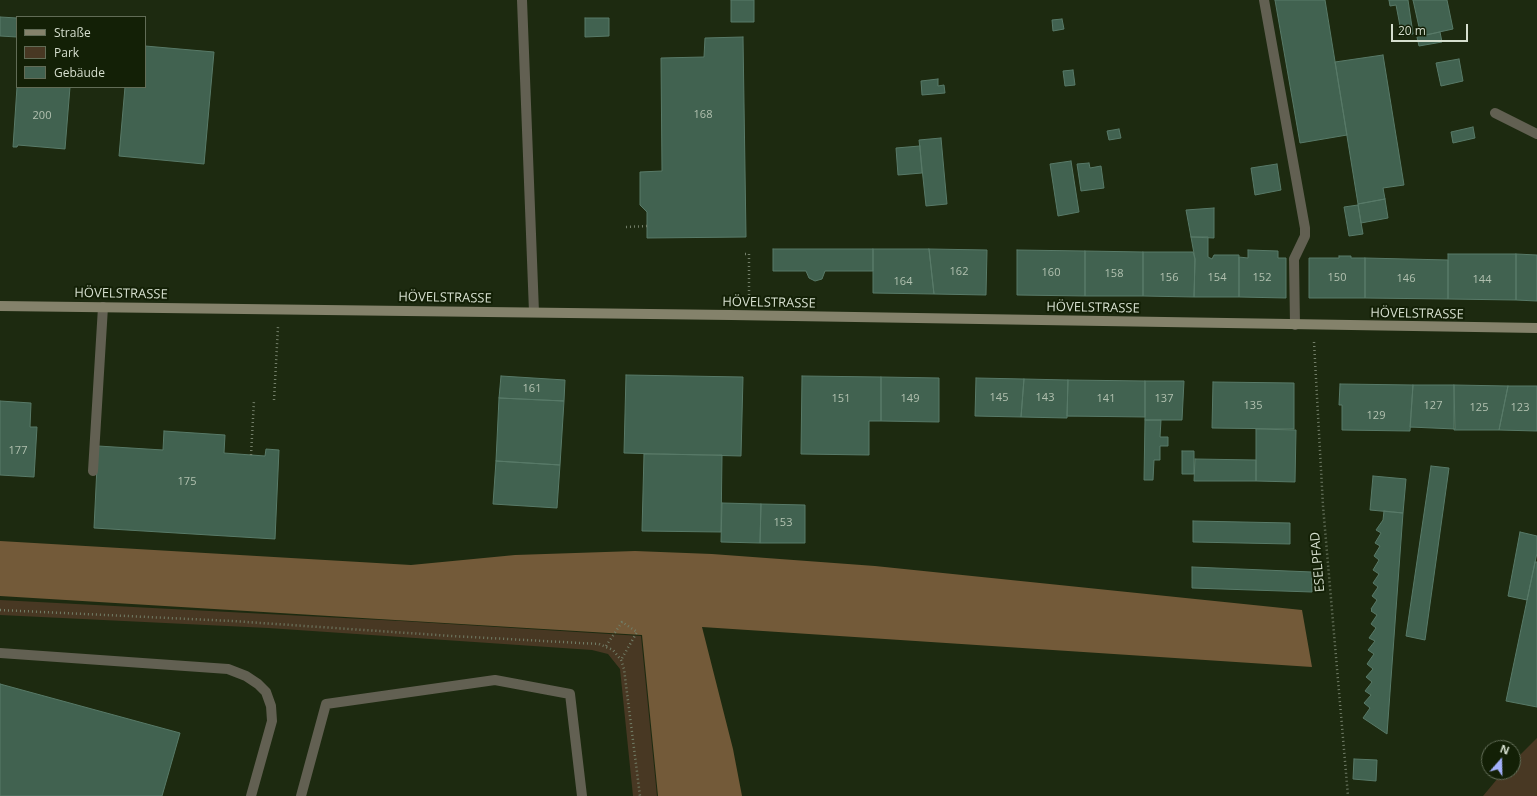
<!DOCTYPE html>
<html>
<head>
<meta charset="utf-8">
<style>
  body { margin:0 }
  #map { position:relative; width:1537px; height:796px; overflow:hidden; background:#1d2a10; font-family:"Open Sans",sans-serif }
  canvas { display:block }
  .legend { position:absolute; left:16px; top:16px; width:130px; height:72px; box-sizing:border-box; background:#132006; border:1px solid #616c56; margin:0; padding:5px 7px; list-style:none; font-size:12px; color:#d6dfcf }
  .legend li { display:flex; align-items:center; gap:8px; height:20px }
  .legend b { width:20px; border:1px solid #616c56 }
  .north { position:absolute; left:1481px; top:740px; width:40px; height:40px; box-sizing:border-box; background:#132006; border:1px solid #616c56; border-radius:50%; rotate:20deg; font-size:11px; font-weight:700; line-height:16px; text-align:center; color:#d6dfcf }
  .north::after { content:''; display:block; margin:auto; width:14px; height:18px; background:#a4b2fc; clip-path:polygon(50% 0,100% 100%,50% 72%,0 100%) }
  .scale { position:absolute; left:1391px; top:24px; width:77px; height:18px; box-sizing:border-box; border:2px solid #d6dfcf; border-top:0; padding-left:5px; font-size:12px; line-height:14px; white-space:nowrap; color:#d6dfcf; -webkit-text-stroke:3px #132006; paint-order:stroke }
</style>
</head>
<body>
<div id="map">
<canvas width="1537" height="796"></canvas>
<ul class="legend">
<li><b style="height:5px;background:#84826b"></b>Straße</li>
<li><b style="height:11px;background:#483823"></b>Park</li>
<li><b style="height:11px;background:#416250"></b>Gebäude</li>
</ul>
<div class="north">N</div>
<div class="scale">20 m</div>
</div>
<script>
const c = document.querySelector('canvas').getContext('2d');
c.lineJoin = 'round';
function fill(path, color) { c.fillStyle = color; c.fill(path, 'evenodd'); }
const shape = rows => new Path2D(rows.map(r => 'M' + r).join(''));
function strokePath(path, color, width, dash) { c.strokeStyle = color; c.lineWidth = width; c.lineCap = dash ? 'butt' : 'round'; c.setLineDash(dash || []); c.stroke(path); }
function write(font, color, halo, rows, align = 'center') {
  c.font = font + ' "Open Sans",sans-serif'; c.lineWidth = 4; c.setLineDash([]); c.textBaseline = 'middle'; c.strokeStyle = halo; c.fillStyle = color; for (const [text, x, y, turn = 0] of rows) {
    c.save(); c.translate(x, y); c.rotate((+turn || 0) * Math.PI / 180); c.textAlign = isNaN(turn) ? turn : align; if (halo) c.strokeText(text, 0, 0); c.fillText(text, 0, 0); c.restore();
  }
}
const green = shape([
  [0,600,401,621,641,636,657,796,633,796,620,669,608,654,592,650,268,628,0,615],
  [1537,738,1537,796,1483,796,1503,772,1513,772,1513,762]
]);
const forest = shape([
  [0,541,411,565,515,555,635,551,712,554,875,566,1302,610,1312,667,702,627,733,749,742,796,658,796,642,635,0,596]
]);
const building = shape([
  [731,0,754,0,754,22,731,22,731,0],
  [1275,0,1325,0,1347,135,1300,143,1275,0],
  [1389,0,1408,0,1413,34,1402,36,1396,5,1390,6,1389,0],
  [1413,0,1447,0,1453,29,1421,36,1413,0],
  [0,17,17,18,17,37,0,36,0,17],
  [585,18,609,18,609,36,585,37,585,18],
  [1062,19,1064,29,1053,31,1052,20,1062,19],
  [1440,32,1442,42,1419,46,1417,37,1440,32],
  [743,37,746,237,647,238,647,212,640,205,640,172,662,171,661,58,704,57,705,38,743,37],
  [145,46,214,52,204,164,119,156,125,87,145,87,145,46],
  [1383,55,1404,185,1383,188,1385,199,1358,204,1335,62,1383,55],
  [1459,59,1463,81,1441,86,1436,63,1459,59],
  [1073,70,1075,85,1065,86,1063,71,1073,70],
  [938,79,938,86,944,85,945,93,922,95,921,81,938,79],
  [17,87,70,87,65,149,18,145,17,147,13,147,17,87],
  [1473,127,1475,138,1453,143,1451,132,1473,127],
  [1119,129,1121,138,1109,140,1107,131,1119,129],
  [941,138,947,204,926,206,919,140,941,138],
  [920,146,922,173,898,175,896,148,920,146],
  [1071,161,1079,212,1058,216,1050,164,1071,161],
  [1089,163,1090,168,1101,166,1104,188,1081,191,1077,164,1089,163],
  [1277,164,1281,190,1255,195,1251,168,1277,164],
  [1385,199,1388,218,1361,223,1358,204,1385,199],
  [1358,205,1363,234,1349,236,1344,207,1358,205],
  [1214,208,1214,238,1191,237,1186,210,1214,208],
  [1191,237,1208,237,1208,257,1212,259,1214,255,1239,255,1239,297,1194,297,1195,259,1191,237],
  [773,249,873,249,873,271,825,271,822,279,815,281,809,278,806,271,773,271,773,249],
  [873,249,929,249,934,294,873,293,873,249],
  [929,249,987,250,986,295,934,294,929,249],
  [1017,250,1085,251,1085,296,1017,295,1017,250],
  [1248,250,1278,251,1278,258,1286,258,1286,298,1239,297,1239,257,1248,258,1248,250],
  [1085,251,1143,252,1143,296,1085,296,1085,251],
  [1143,252,1193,252,1195,259,1194,297,1143,296,1143,252],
  [1448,254,1516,254,1516,300,1448,299,1448,254],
  [1516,254,1537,255,1537,301,1516,300,1516,254],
  [1339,256,1351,256,1351,258,1365,258,1365,298,1309,298,1309,258,1339,258,1339,256],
  [1365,258,1448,260,1448,299,1365,298,1365,258],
  [626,375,743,377,741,456,624,453,626,375],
  [501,376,565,380,564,401,499,398,501,376],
  [802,376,881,377,881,421,869,421,869,455,801,454,802,376],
  [881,377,939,378,939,422,881,421,881,377],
  [976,378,1024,379,1021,417,975,416,976,378],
  [1024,379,1068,380,1067,418,1021,417,1024,379],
  [1068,380,1145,381,1145,417,1067,416,1068,380],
  [1145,381,1184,381,1182,420,1145,420,1145,381],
  [1213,382,1294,383,1294,429,1212,428,1213,382],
  [1340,384,1413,385,1410,431,1342,430,1342,405,1339,405,1340,384],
  [1413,385,1454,385,1455,429,1410,427,1413,385],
  [1454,385,1508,386,1499,430,1454,430,1454,385],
  [1508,386,1537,386,1537,431,1499,430,1508,386],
  [499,398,564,401,560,465,496,461,499,398],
  [0,401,31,403,30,427,37,427,34,477,0,475,0,401],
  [1145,420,1161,420,1160,437,1168,437,1168,446,1160,446,1160,460,1154,460,1153,480,1144,480,1145,420],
  [1256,429,1296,430,1295,482,1256,481,1256,429],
  [164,431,225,435,224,453,265,456,266,449,279,450,275,539,94,528,98,446,163,450,164,431],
  [1182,451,1194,451,1194,474,1182,474,1182,451],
  [644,454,722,455,721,532,642,531,644,454],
  [1195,459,1256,460,1256,481,1194,481,1195,459],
  [496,461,560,465,557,508,493,504,496,461],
  [1431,466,1449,468,1425,640,1406,636,1431,466],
  [1373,476,1406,479,1403,513,1370,510,1373,476],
  [722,503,761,504,760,543,721,542,722,503],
  [761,504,805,505,805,543,760,543,761,504],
  [1384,511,1403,513,1387,734,1363,718,1370,708,1364,703,1371,695,1365,691,1372,682,1366,677,1373,669,1367,664,1374,654,1368,650,1375,641,1369,638,1376,628,1371,624,1377,615,1371,611,1372,610,1371,609,1377,600,1372,596,1378,587,1373,583,1379,574,1373,570,1379,560,1374,556,1380,546,1375,543,1381,533,1376,530,1383,520,1384,511],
  [1193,521,1290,523,1290,544,1193,542,1193,521],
  [1520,532,1537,536,1537,553,1527,600,1508,596,1520,532],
  [1535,562,1537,562,1537,707,1506,701,1535,562],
  [1192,567,1312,572,1312,592,1192,588,1192,567],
  [0,684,180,733,162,796,0,796,0,684],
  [1354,759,1377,760,1376,781,1353,779,1354,759]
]);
const path = shape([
  [626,227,647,226],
  [745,254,749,254,749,297],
  [1314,342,1323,506,1348,796],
  [274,400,278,327],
  [251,455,254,400],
  [0,610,232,621,452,636,599,644,613,650,621,660,624,669,640,796],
  [606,646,622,622,637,632,621,660]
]);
const lane = shape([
  [522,0,534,312],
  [1264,0,1305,228,1305,236,1294,259,1295,325],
  [1495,113,1537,134],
  [93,471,103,307],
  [0,653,228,669,246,676,258,684,266,692,271,706,272,721,251,796],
  [301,796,326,704,495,680,570,694,582,796]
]);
const secondary = shape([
  [0,306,731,315,1537,328]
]);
const numberNames = [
  ["168",703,115],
  ["200",42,116],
  ["162",959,272],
  ["160",1051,273],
  ["158",1114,274],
  ["156",1169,278],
  ["154",1217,278],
  ["152",1262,278],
  ["150",1337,278],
  ["146",1406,279],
  ["144",1482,280],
  ["164",903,282],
  ["161",532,389],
  ["145",999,398],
  ["143",1045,398],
  ["151",841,399],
  ["149",910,399],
  ["141",1106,399],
  ["137",1164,399],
  ["135",1253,406],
  ["127",1433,406],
  ["125",1479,408],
  ["123",1520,408],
  ["129",1376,416],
  ["177",18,451],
  ["175",187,482],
  ["153",783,523]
];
const streetNames = [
  ["HÖVELSTRASSE",121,294,1],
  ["HÖVELSTRASSE",445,298,1],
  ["HÖVELSTRASSE",769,303,1],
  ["HÖVELSTRASSE",1093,308,1],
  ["HÖVELSTRASSE",1417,314,1],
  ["ESELPFAD",1318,562,-95]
];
fill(green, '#483823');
fill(forest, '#735a39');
fill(building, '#416250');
strokePath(building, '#587a68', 1);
strokePath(path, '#727e68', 2.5, [1, 3]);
strokePath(lane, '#626052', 10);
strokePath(secondary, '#84826b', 10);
write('11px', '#b1c0af', null, numberNames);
write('13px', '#d6dfcf', '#132006', streetNames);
</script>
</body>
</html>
